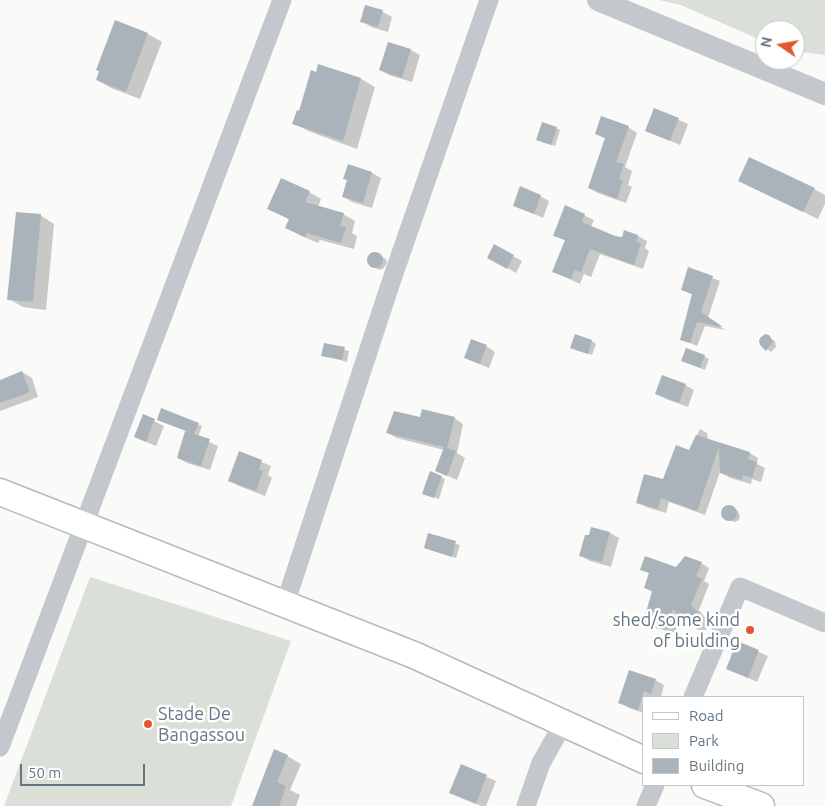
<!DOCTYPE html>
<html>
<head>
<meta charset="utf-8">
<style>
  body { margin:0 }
  #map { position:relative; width:825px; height:806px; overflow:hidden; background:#fafaf8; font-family:Ubuntu,sans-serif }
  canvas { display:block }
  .legend { position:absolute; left:642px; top:696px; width:162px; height:90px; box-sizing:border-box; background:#fff; border:1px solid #c1c8cd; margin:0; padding:6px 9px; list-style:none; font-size:15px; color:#657683 }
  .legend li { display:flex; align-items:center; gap:10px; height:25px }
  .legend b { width:25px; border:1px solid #c1c8cd }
  .north { position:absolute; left:755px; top:20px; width:50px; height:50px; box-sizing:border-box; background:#fff; border:1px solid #c1c8cd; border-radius:50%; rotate:282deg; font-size:14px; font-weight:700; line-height:20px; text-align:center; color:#657683 }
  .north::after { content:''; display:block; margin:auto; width:18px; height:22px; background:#e4572e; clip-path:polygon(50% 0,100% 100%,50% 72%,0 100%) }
  .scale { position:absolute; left:20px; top:764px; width:125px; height:22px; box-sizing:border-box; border:2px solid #657683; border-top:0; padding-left:6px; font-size:15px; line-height:18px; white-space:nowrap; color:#657683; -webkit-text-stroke:4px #fff; paint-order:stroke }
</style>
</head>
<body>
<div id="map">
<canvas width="825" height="806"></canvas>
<ul class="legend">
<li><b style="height:6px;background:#fff"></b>Road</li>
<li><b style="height:14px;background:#dadfd7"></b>Park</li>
<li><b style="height:14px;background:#aab3b9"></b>Building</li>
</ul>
<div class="north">N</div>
<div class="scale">50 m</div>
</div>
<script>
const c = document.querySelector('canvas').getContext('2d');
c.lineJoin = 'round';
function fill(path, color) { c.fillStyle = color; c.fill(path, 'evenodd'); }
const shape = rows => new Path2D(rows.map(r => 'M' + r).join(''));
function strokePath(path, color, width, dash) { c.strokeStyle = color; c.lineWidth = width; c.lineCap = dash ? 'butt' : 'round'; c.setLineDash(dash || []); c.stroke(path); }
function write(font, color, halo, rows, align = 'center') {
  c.font = font + ' Ubuntu,sans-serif'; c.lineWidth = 5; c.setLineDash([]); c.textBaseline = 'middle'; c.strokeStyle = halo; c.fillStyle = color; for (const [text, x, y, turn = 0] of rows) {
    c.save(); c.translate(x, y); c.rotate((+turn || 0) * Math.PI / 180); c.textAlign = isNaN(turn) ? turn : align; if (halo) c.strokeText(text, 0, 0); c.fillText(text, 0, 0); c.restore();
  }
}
const green = shape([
  [659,0,825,0,825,55,795,51,795,30,765,30,765,42,681,5],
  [90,577,291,641,231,806,4,806]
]);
const shadow = shape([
  [366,7,383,12,392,17,388,32,371,27,362,21],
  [116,21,148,34,162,42,140,99,111,88,97,80],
  [389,43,411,50,420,55,412,82,389,75,380,70],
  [361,79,375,87,357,149,308,131,294,123],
  [654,109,688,124,680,145,646,130],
  [628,127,637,133,625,167,632,171,628,185,632,187,626,203,598,193,589,188,606,139,596,133],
  [556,128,560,130,555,146,542,142],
  [349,166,372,173,381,178,372,208,352,202,343,196,348,180],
  [739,181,814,189,825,195,825,204,818,219],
  [309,192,321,199,318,207,343,214,355,221,352,233,357,236,354,249,320,240,318,243,299,235,286,227,290,220,269,208],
  [540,196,549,201,543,218,514,205],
  [566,207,594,220,591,227,615,237,623,238,638,236,647,241,645,248,649,251,643,269,600,254,591,277,584,274,580,284,554,272,566,241,555,235],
  [40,215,54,224,46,310,23,307,9,299],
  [495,246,522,261,516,273,489,257],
  [375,252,386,259,387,263,383,269,379,270,368,263,367,259,371,253],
  [689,269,720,281,708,318,725,330,705,326,697,346,682,340,693,295,682,289],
  [765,336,775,341,776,347,771,352,761,344],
  [592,341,596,344,592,355,576,350],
  [325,344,349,351,347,362,323,355],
  [486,346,495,352,489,368,465,358],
  [704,356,709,359,705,370,683,361],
  [22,372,32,378,38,397,0,411,0,381],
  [685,385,694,390,688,407,666,399,657,394],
  [162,410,202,426,198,437,218,446,210,470,187,463,178,458,187,431,158,420],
  [144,416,164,426,156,446,144,441],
  [454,418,463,424,457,453,465,458,457,480,437,471,444,450,397,438,388,433,421,419],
  [700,429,707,433,708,440,750,453,758,458,757,464,765,468,761,482,752,479,751,484,730,478,720,472,705,515,669,502,666,513,646,507,638,502,664,481,690,451],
  [240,453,271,466,268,475,272,478,265,496,239,486,230,481],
  [441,477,445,479,439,499,428,495],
  [726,507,732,507,737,510,740,516,739,520,735,522,726,519,723,516,722,511],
  [592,528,610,533,619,538,611,567,590,561,581,556],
  [429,535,460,545,456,558,430,550],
  [701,563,709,568,704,581,709,584,699,610,708,621,709,624,706,630,698,630,690,625,680,614,675,633,652,627,644,622,653,592,646,588,650,574,642,569,677,568],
  [738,643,768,656,757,682,728,669],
  [655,680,664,685,661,697,653,696,653,697,644,697,644,713,629,708,620,703],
  [287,756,301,764,290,790,300,795,296,806,253,806],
  [461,766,496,781,486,806,481,806,451,792]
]);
const building = shape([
  [365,5,383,10,378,27,360,22],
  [115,20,148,33,126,92,96,80,99,71,96,70],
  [388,42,411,49,402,78,379,70],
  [318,64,361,78,343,141,292,124,297,110,299,111,311,70,316,72],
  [654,108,679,118,670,141,645,131],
  [601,116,629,126,616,162,624,164,619,179,623,180,617,199,588,188,605,138,595,134],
  [542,122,557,127,551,145,536,140],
  [749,157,815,188,803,212,738,181],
  [348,164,372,172,363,203,342,197,347,180,343,179],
  [281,178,310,191,305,202,344,213,340,226,346,227,341,243,307,233,305,237,285,228,289,219,267,209],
  [520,186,541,195,534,214,513,206],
  [565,205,585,214,582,222,615,236,622,237,624,230,638,235,636,242,641,244,634,265,590,249,581,272,574,270,571,279,552,272,565,240,553,236],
  [16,212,41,214,33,302,7,300],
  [494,244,514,255,507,269,487,258],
  '367 260a8 8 0 1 1 16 0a8 8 0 1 1-16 0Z',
  [688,267,713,276,701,312,723,327,697,322,690,343,680,340,692,294,681,290],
  [575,334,592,340,588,354,570,348],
  [765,334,769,335,773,341,766,351,760,345,759,341,760,338],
  [471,339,487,345,480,364,464,358],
  [324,343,345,347,342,360,321,356],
  [686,348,705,355,700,368,681,361],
  [22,371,30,392,0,403,0,380],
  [662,375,686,384,679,403,655,394],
  [161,408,199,423,194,434,157,420],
  [422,409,455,417,447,448,456,451,447,476,435,471,444,447,386,433,394,411,420,417],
  [143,414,155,419,146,442,134,437],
  [185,431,210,439,201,466,177,458],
  [696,435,750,452,748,459,757,462,752,478,743,475,742,480,720,473,719,447,697,511,661,498,658,509,636,503,644,474,663,479,676,445,689,450],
  [239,451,262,460,259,470,263,471,256,491,228,481],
  [430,471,442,476,434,498,422,494],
  '721 513a8 8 0 1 1 16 0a8 8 0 1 1-16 0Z',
  [591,527,610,532,602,562,579,556,585,535,589,535],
  [428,533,456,541,452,557,424,548],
  [645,556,676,567,685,556,702,562,696,576,702,579,691,605,701,615,702,619,698,627,689,626,673,609,667,629,643,623,652,591,644,588,649,573,640,570],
  [737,641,759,650,748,678,726,669],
  [629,670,656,679,651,694,644,691,638,710,618,703],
  [274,749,288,755,277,782,286,786,279,806,252,806],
  [461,764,487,775,476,804,449,793]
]);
const minor = shape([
  [285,604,392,279,489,0],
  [693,697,740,587,825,623],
  [0,747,282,0],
  [526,806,541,763,563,724],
  [646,806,655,785]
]);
const tertiary = shape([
  [598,0,825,94]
]);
const secondary = shape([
  [0,492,414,655,644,760],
  [705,785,761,806]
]);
const markers = [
  [750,630,5,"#e4572e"],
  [148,724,5,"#e4572e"]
];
const poiNames = [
  ["shed/some kind",740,620],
  ["of biulding",740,641],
  ["Stade De",158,714,"left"],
  ["Bangassou",158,735,"left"]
];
fill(green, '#dadfd7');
fill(shadow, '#0003');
fill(building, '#aab3b9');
strokePath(secondary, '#b3babf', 29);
strokePath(minor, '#c3c8cc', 19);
strokePath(tertiary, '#c3c8cc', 22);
strokePath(secondary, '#fff', 26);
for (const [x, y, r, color] of markers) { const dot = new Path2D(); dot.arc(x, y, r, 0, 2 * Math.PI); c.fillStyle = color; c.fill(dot); strokePath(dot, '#fff', 2); }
write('18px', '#657683', '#fff', poiNames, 'right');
</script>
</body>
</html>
